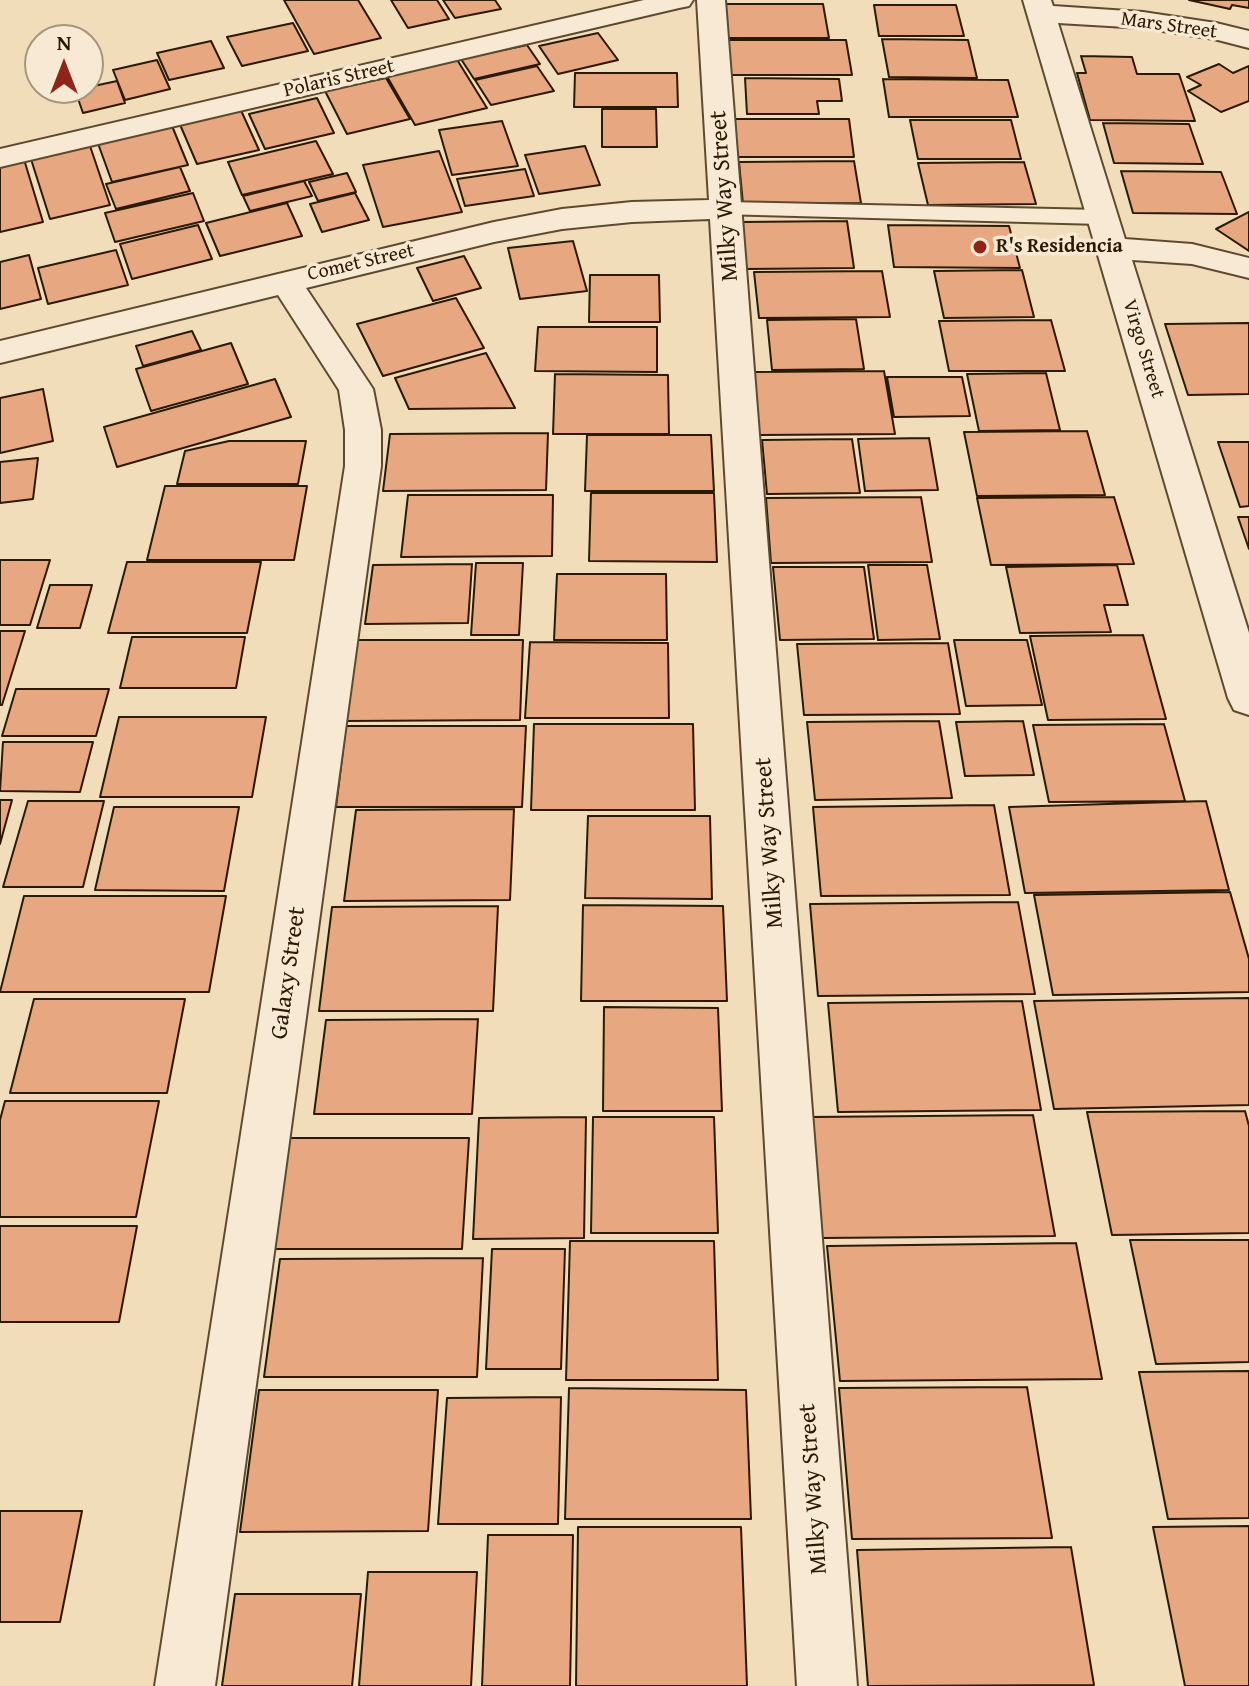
<!DOCTYPE html>
<html>
<head>
<meta charset="utf-8">
<style>
  body { margin:0 }
  #map { position:relative; width:1249px; height:1686px; overflow:hidden; background:#f2ddbb; font-family:"Gentium Book Plus",serif }
  canvas { display:block }
  .north { position:absolute; left:24px; top:24px; width:80px; height:80px; box-sizing:border-box; background:#f7e9d3; border:2px solid #a6967f; border-radius:50%; rotate:0deg; font-size:22px; font-weight:700; line-height:32px; text-align:center; color:#2c1a00 }
  .north::after { content:''; display:block; margin:auto; width:28px; height:36px; background:#8f2418; clip-path:polygon(50% 0,100% 100%,50% 72%,0 100%) }
</style>
</head>
<body>
<div id="map">
<canvas width="1249" height="1686"></canvas>
<div class="north">N</div>
</div>
<script>
const c = document.querySelector('canvas').getContext('2d');
c.lineJoin = 'round';
function fill(path, color) { c.fillStyle = color; c.fill(path, 'evenodd'); }
const shape = rows => new Path2D(rows.map(r => 'M' + r).join(''));
function strokePath(path, color, width, dash) { c.strokeStyle = color; c.lineWidth = width; c.lineCap = dash ? 'butt' : 'round'; c.setLineDash(dash || []); c.stroke(path); }
function write(font, color, halo, rows, align = 'center') {
  c.font = font + ' "Gentium Book Plus",serif'; c.lineWidth = 7; c.setLineDash([]); c.textBaseline = 'middle'; c.strokeStyle = halo; c.fillStyle = color; for (const [text, x, y, turn = 0] of rows) {
    c.save(); c.translate(x, y); c.rotate((+turn || 0) * Math.PI / 180); c.textAlign = isNaN(turn) ? turn : align; if (halo) c.strokeText(text, 0, 0); c.fillText(text, 0, 0); c.restore();
  }
}
const building = shape([
  [284,0,358,0,381,38,314,54,284,0],
  [391,0,437,0,449,19,408,28,391,0],
  [443,0,495,0,501,9,455,18,443,0],
  [1189,0,1249,0,1249,8,1232,5,1230,9,1189,0],
  [721,4,823,4,829,38,724,38,721,4],
  [874,5,956,5,964,36,879,36,874,5],
  [293,23,308,51,242,66,227,37,293,23],
  [598,33,618,60,558,74,539,46,598,33],
  [882,39,968,40,977,78,889,77,882,39],
  [720,40,846,40,852,75,723,75,720,40],
  [211,41,224,68,169,80,157,53,211,41],
  [527,45,540,64,474,79,461,59,527,45],
  [1081,56,1132,57,1137,74,1179,74,1195,121,1090,120,1077,73,1086,73,1081,56],
  [456,58,487,108,415,125,385,73,456,58],
  [157,60,170,89,125,100,113,70,157,60],
  [1219,64,1233,73,1249,66,1249,101,1221,112,1188,91,1201,85,1187,77,1219,64],
  [537,66,554,91,491,105,475,80,537,66],
  [575,73,677,73,678,107,574,107,575,73],
  [386,78,410,119,347,134,325,91,386,78],
  [745,78,839,79,842,101,817,101,819,114,747,114,745,78],
  [883,79,1008,80,1018,117,889,117,883,79],
  [117,81,125,103,83,113,75,90,117,81],
  [317,98,334,133,265,149,249,114,317,98],
  [239,106,259,150,197,164,178,120,239,106],
  [602,109,656,109,657,147,602,147,602,109],
  [731,119,849,119,854,157,733,157,731,119],
  [910,120,1011,120,1021,159,918,159,910,120],
  [170,121,188,165,112,182,96,138,170,121],
  [502,121,518,166,452,175,439,130,502,121],
  [1103,123,1189,124,1203,164,1114,163,1103,123],
  [316,141,333,174,242,195,228,162,316,141],
  [89,143,110,205,50,219,30,156,89,143],
  [585,146,600,185,539,194,525,155,585,146],
  [439,151,462,212,383,227,363,165,439,151],
  [23,156,43,222,0,232,0,161,23,156],
  [854,161,861,203,743,204,739,162,854,161],
  [1024,162,1036,204,928,205,918,163,1024,162],
  [180,167,190,191,116,209,106,184,180,167],
  [525,169,534,196,465,206,457,179,525,169],
  [1121,171,1221,172,1237,214,1133,213,1121,171],
  [347,173,356,192,318,201,309,182,347,173],
  [304,181,312,196,250,211,243,196,304,181],
  [193,193,204,221,115,242,105,213,193,193],
  [355,193,369,220,322,232,310,204,355,193],
  [287,203,302,236,220,256,206,223,287,203],
  [1249,212,1249,251,1216,229,1249,212],
  [847,221,854,268,744,269,740,222,847,221],
  [198,225,212,259,132,279,120,244,198,225],
  [888,225,1009,226,1020,268,894,267,888,225],
  [573,241,587,291,520,299,508,248,573,241],
  [116,250,128,285,48,304,38,268,116,250],
  [29,255,41,299,0,309,0,262,29,255],
  [464,256,481,288,433,301,417,268,464,256],
  [1022,270,1034,317,944,318,934,271,1022,270],
  [882,271,890,317,759,318,754,272,882,271],
  [590,275,659,275,660,322,589,322,590,275],
  [456,298,484,348,383,376,357,324,456,298],
  [856,319,864,369,772,370,767,320,856,319],
  [1051,320,1065,371,949,371,939,321,1051,320],
  [1249,323,1249,394,1188,395,1165,324,1249,323],
  [538,327,657,327,657,372,535,371,538,327],
  [192,331,201,350,143,366,136,346,192,331],
  [231,343,248,384,151,411,136,369,231,343],
  [486,353,515,408,409,409,395,378,486,353],
  [884,371,895,434,759,435,753,372,884,371],
  [1046,373,1060,430,979,431,967,374,1046,373],
  [555,374,668,375,669,434,553,434,555,374],
  [887,377,962,377,970,416,894,417,887,377],
  [275,379,291,417,117,467,104,427,275,379],
  [43,389,53,441,0,453,0,398,43,389],
  [1087,431,1105,495,977,496,964,432,1087,431],
  [548,433,546,490,383,491,390,434,548,433],
  [587,435,711,435,714,491,585,491,587,435],
  [929,438,938,490,865,491,858,439,929,438],
  [852,439,860,493,767,494,762,440,852,439],
  [229,441,306,441,298,484,177,484,185,451,229,441],
  [1218,442,1249,442,1249,506,1240,507,1218,442],
  [38,458,33,499,0,503,0,462,38,458],
  [165,486,307,486,294,560,147,560,165,486],
  [591,493,714,493,717,562,589,561,591,493],
  [408,495,553,495,552,556,401,557,408,495],
  [921,497,932,562,771,563,766,498,921,497],
  [1114,497,1134,564,991,565,977,498,1114,497],
  [1238,517,1249,517,1249,549,1238,517],
  [0,560,50,560,30,625,0,625,0,560],
  [127,562,261,562,247,633,108,633,127,562],
  [476,563,523,563,519,635,471,635,476,563],
  [472,564,468,623,365,624,373,565,472,564],
  [868,565,927,565,940,639,878,640,868,565],
  [1117,565,1128,605,1104,605,1111,632,1020,633,1006,567,1117,565],
  [773,567,864,567,874,639,780,640,773,567],
  [557,574,666,574,667,640,554,640,557,574],
  [50,585,92,585,80,628,37,628,50,585],
  [0,631,25,631,2,705,0,705,0,631],
  [1143,635,1166,719,1048,720,1030,636,1143,635],
  [132,637,245,637,236,688,120,688,132,637],
  [354,640,523,640,520,720,343,721,354,640],
  [954,640,1027,640,1042,705,966,706,954,640],
  [530,642,668,643,669,718,525,718,530,642],
  [948,643,960,714,804,715,797,644,948,643],
  [16,689,109,689,96,736,2,736,16,689],
  [119,717,266,717,252,797,100,797,119,717],
  [939,721,952,798,815,800,807,722,939,721],
  [1023,721,1034,775,965,776,956,722,1023,721],
  [534,724,693,724,695,810,531,810,534,724],
  [1164,724,1185,801,1049,802,1033,725,1164,724],
  [346,726,526,726,522,807,336,807,346,726],
  [3,742,93,742,80,792,0,791,3,742],
  [0,800,12,800,0,844,0,800],
  [28,801,104,801,83,887,3,887,28,801],
  [1206,801,1229,890,1025,893,1009,807,1206,801],
  [994,805,1010,895,821,896,813,807,994,805],
  [114,807,239,807,224,891,95,890,114,807],
  [514,809,510,900,344,901,356,810,514,809],
  [588,816,710,816,712,899,585,898,588,816],
  [1230,892,1249,959,1249,992,1053,995,1034,895,1230,892],
  [24,896,226,896,209,992,0,992,24,896],
  [1018,902,1035,994,818,996,810,904,1018,902],
  [583,905,723,906,727,1001,581,1001,583,905],
  [498,906,493,1011,319,1011,332,907,498,906],
  [1249,998,1249,1105,1054,1109,1034,1001,1249,998],
  [34,999,185,999,167,1093,10,1093,34,999],
  [1022,1001,1041,1110,838,1112,828,1003,1022,1001],
  [604,1007,718,1008,722,1111,603,1111,604,1007],
  [478,1019,472,1114,314,1114,326,1020,478,1019],
  [5,1101,159,1101,136,1217,0,1217,0,1120,5,1101],
  [1245,1111,1249,1126,1249,1233,1112,1235,1087,1112,1245,1111],
  [1033,1115,1055,1236,820,1238,810,1117,1033,1115],
  [586,1117,584,1238,473,1239,479,1118,586,1117],
  [593,1117,714,1117,718,1233,591,1233,593,1117],
  [286,1138,469,1138,462,1249,271,1249,286,1138],
  [0,1226,137,1226,119,1322,0,1322,0,1226],
  [1130,1240,1249,1240,1249,1362,1156,1364,1130,1240],
  [570,1241,714,1241,718,1380,566,1380,570,1241],
  [1076,1243,1102,1379,840,1381,827,1246,1076,1243],
  [492,1249,565,1249,561,1369,486,1369,492,1249],
  [483,1258,477,1377,264,1377,280,1259,483,1258],
  [1249,1371,1249,1518,1168,1519,1139,1372,1249,1371],
  [1027,1387,1052,1538,852,1539,839,1388,1027,1387],
  [569,1388,746,1390,751,1519,565,1519,569,1388],
  [259,1390,438,1390,428,1531,240,1532,259,1390],
  [561,1397,558,1524,438,1524,447,1398,561,1397],
  [0,1511,82,1511,60,1622,0,1622,0,1511],
  [1249,1526,1249,1686,1185,1686,1153,1527,1249,1526],
  [578,1527,741,1527,747,1686,576,1686,578,1527],
  [488,1535,573,1535,570,1686,482,1686,488,1535],
  [1071,1547,1094,1685,868,1686,857,1550,1071,1547],
  [368,1572,477,1572,471,1686,359,1686,368,1572],
  [235,1594,361,1594,352,1686,222,1686,235,1594]
]);
const service = shape([
  [727,202,1101,210,1112,217,1101,224,719,214,716,209,719,204,727,202]
]);
const minor = shape([
  [644,0,693,0,689,6,679,8,0,167,0,149,644,0],
  [697,0,725,0,857,1686,797,1686,710,219,632,222,562,229,494,242,306,288,373,389,381,430,381,466,215,1686,155,1686,345,466,345,430,339,390,278,295,0,363,0,341,494,222,562,209,632,202,709,200,697,0],
  [1023,0,1051,0,1053,6,1143,12,1216,23,1249,31,1249,48,1214,39,1143,28,1058,23,1125,239,1192,244,1249,258,1249,278,1192,264,1132,260,1249,633,1249,715,1234,710,1228,698,1023,0]
]);
const markers = [
  [980,247,8,"#8f2418"]
];
const farStreetnames = [
  ["Mars Street",1169,26,8],
  ["Polaris Street",339,79,-13],
  ["Comet Street",361,263,-13],
  ["Virgo Street",1143,349,73]
];
const farPoinames = [
  ["R's Residencia",996,247]
];
const streetNames = [
  ["Milky Way Street",725,196,-94],
  ["Milky Way Street",770,843,-94],
  ["Galaxy Street",289,973,-82],
  ["Milky Way Street",814,1489,-94]
];
fill(building, '#e7a881');
strokePath(building, '#2c1a00', 2);
strokePath(service, '#5e4b2f', 4);
strokePath(minor, '#5e4b2f', 4);
fill(service, '#f7e9d3');
fill(minor, '#f7e9d3');
for (const [x, y, r, color] of markers) { const dot = new Path2D(); dot.arc(x, y, r, 0, 2 * Math.PI); c.fillStyle = color; c.fill(dot); strokePath(dot, '#f7e9d3', 3); }
write('20px', '#2c1a00', '#f7e9d3', farStreetnames);
write('bold 20px', '#2c1a00', '#f7e9d3', farPoinames, 'left');
write('24px', '#2c1a00', '#f7e9d3', streetNames);
</script>
</body>
</html>
